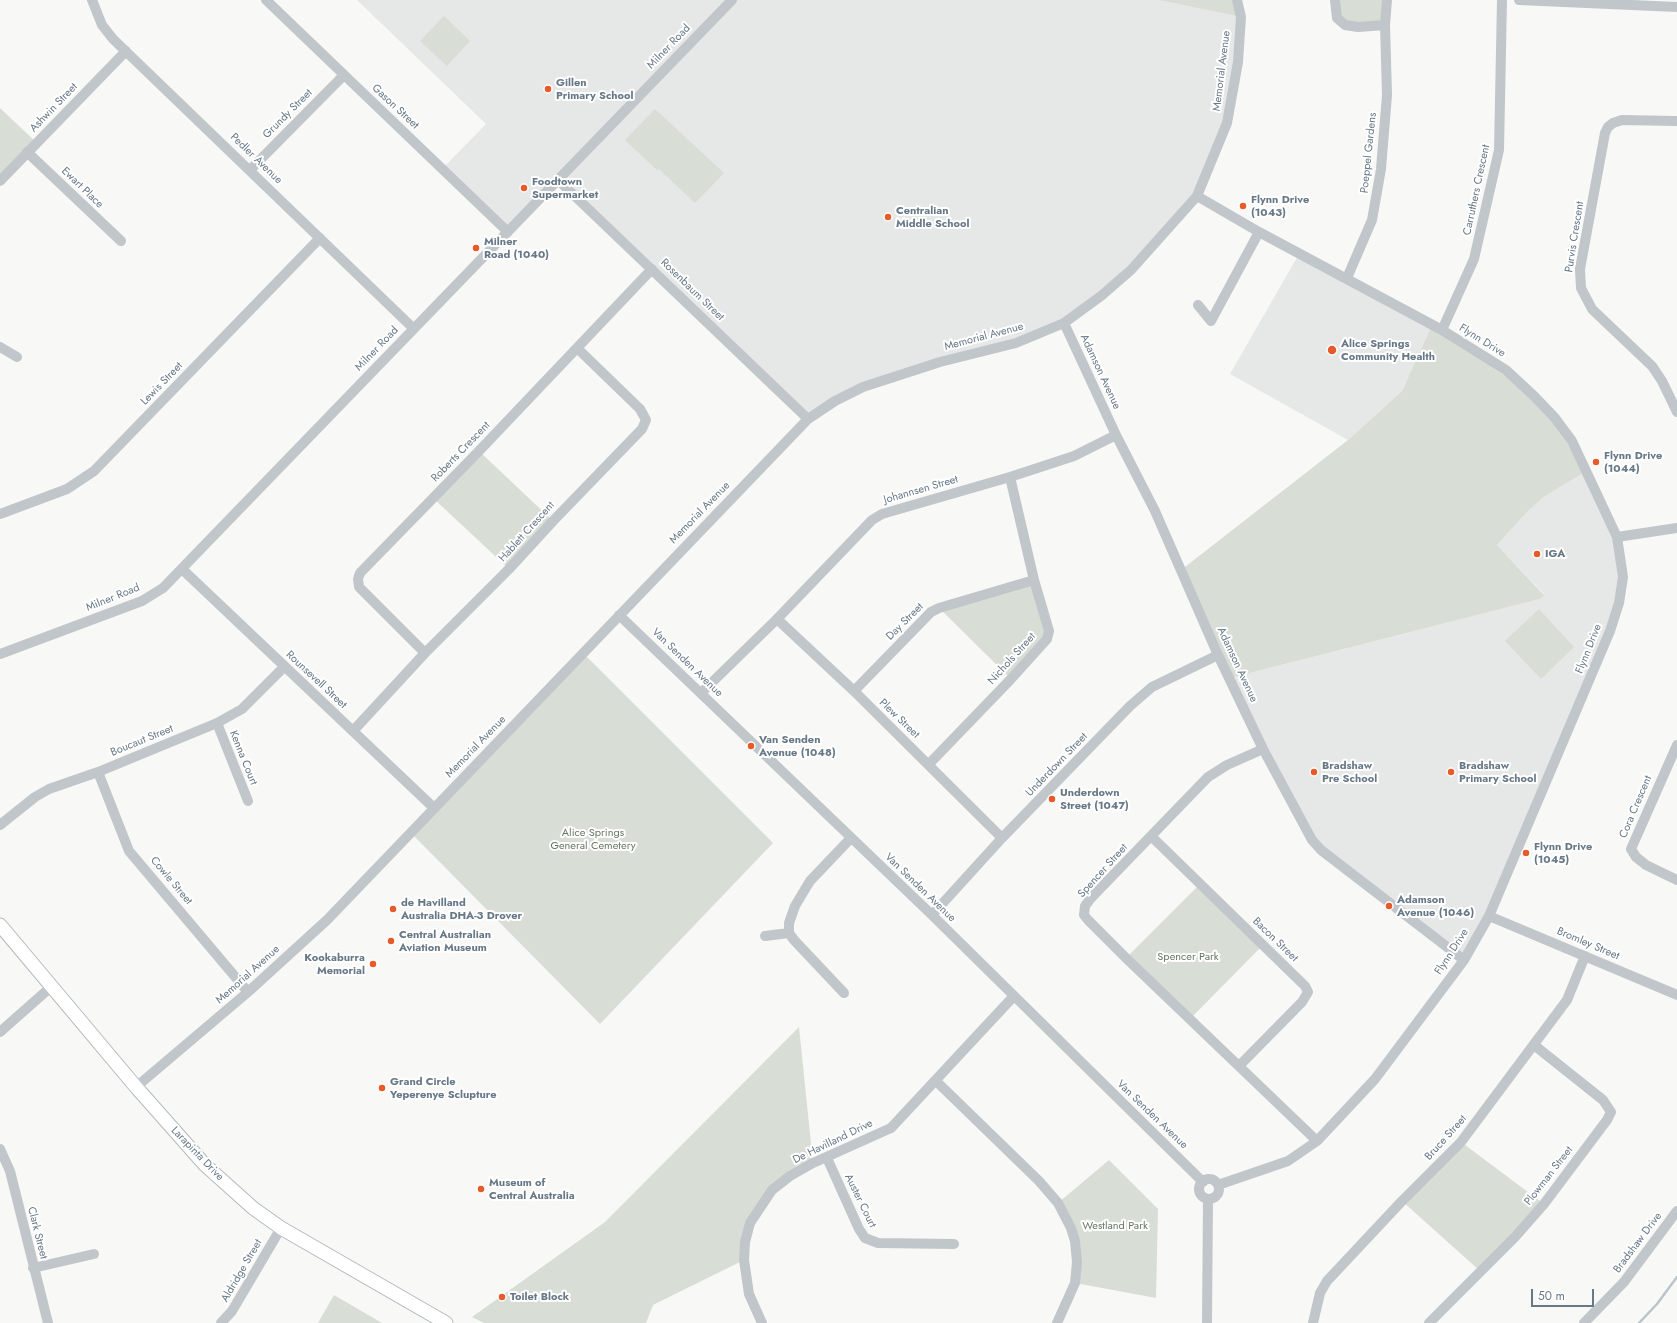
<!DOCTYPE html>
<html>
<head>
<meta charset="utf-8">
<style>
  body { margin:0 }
  #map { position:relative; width:1677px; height:1323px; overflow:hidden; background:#f8f8f6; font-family:Jost,sans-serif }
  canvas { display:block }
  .scale { position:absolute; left:1531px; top:1289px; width:63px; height:18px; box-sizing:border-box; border:2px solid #677887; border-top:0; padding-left:5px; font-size:12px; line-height:14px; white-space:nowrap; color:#677887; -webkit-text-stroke:3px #fff; paint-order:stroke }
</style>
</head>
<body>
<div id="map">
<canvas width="1677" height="1323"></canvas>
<div class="scale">50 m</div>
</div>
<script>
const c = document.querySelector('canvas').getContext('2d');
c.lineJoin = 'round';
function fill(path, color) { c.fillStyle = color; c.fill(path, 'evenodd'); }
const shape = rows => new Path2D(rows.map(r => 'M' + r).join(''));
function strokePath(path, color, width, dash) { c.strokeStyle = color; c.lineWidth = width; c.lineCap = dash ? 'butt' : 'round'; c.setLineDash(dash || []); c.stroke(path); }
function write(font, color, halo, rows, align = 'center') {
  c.font = font + ' Jost,sans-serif'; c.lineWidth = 4; c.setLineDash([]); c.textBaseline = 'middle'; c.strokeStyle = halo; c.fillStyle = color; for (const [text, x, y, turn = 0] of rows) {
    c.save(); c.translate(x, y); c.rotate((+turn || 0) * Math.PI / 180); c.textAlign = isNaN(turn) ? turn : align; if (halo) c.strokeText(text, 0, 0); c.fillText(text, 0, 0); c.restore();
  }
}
const built = shape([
  [357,0,1158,0,1241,17,1235,86,1197,196,1160,239,1064,323,863,387,808,419,558,180,508,232,442,169,486,124],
  [1299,254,1432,325,1402,391,1348,440,1230,374],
  [1587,471,1617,537,1619,603,1489,916,1464,960,1321,850,1230,678,1540,599,1544,594,1497,545,1528,511,1545,496]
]);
const green = shape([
  [1158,0,1237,0,1241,17],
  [1335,0,1387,0,1385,25,1345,25],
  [444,16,470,41,447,66,420,41],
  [0,108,37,143,0,180],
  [655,109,724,173,695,203,659,169,657,170,625,140],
  [1432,325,1534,396,1587,471,1545,496,1528,511,1497,545,1544,595,1540,599,1230,678,1181,570,1348,440,1402,391],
  [479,451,553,521,509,569,433,498],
  [1034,580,1049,631,1011,679,939,608],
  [1539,609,1574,647,1541,679,1505,641],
  [584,654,773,843,600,1024,411,833],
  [1200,884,1263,945,1190,1019,1126,958],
  [799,1027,813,1163,760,1205,744,1260,653,1305,646,1323,484,1323,472,1317,605,1222],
  [1461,1142,1544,1204,1480,1271,1402,1201],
  [1109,1160,1158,1209,1156,1298,1075,1283,1077,1262,1058,1203],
  [334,1295,382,1323,318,1323]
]);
const stream = shape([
  [1639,1323,1657,1304,1677,1277]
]);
const minor = shape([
  [92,0,102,25,113,39,413,328],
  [266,0,508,232],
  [1335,0,1337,18,1345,25,1358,27,1385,25],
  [1519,0,1677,7],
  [1677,121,1622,120,1613,123,1608,127,1605,133,1580,269,1581,288,1592,309,1652,366,1662,381,1677,412],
  [27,152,121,241],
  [250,170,343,76],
  [558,180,808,419],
  [0,181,126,51],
  [1197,196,1259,232,1442,330,1506,370,1534,396,1555,418,1572,441,1617,537,1623,577,1619,603,1610,631,1489,916,1464,960,1375,1079,1317,1141,1288,1161,1218,1185],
  [1347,278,1372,220,1381,169,1387,95,1385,25,1387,0],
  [1198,305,1211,321,1259,232],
  [1064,323,1116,435,1155,511,1218,655,1263,749,1312,840,1321,850,1464,960],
  [1442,330,1474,259,1499,150,1502,0],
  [0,347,17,357],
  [0,514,67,489,94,471,320,238],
  [1617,537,1677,528],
  [182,569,434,808],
  [619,615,932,915,1203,1182],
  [777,619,854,691,1002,838],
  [425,653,359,587,358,579,360,573,479,451,652,269],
  [0,654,142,601,163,588,732,0],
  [854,691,931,612,939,608,1034,580],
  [701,693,777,619,872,520,882,514,1010,477,1074,456,1116,435],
  [217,723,248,801],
  [353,731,425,653,509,569,553,521,642,429,646,420,640,409,577,348],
  [1677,745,1631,849,1636,857,1646,865,1677,880],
  [1263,749,1227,765,1208,777,1091,898,1085,906,1084,915,1088,920,1126,958,1317,1141],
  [929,764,1011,679,1047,639,1049,631,1034,580,1010,477],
  [98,772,129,851,248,992],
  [0,825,35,797,49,789,98,772,217,723,242,709,284,667],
  [1151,836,1305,986,1308,992,1302,1002,1239,1066],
  [932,915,1002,838,1130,706,1152,687,1218,655],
  [1489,916,1677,995],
  [765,936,789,933],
  [844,993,794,940,789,933,789,923,795,906,810,881,850,839],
  [0,1032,52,986],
  [936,1081,1039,1181,1058,1203,1071,1228,1075,1241,1077,1262,1075,1283,1057,1323],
  [136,1087,248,992,327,920,808,419,835,401,863,387,940,362,1016,343,1064,323,1101,296,1131,270,1197,196,1227,123,1238,62,1241,17,1237,0],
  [0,1149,10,1171,48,1323],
  [827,1158,859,1229,865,1238,878,1243,954,1244],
  '1199 1189a10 10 0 1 1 20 0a10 10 0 1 1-20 0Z',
  [33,1268,94,1254],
  [221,1323,232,1311,281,1228],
  [762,1323,749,1294,744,1260,745,1242,750,1223,772,1190,790,1176,813,1163,891,1128,1013,997],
  [1207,1323,1208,1199],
  [1313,1323,1320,1293,1327,1281,1402,1201,1461,1142,1567,1000,1585,956],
  [1429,1323,1515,1237,1544,1204,1607,1120,1611,1112,1603,1100,1534,1045],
  [1584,1323,1624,1282,1677,1211]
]);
const major = shape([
  [0,925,136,1087,205,1165,253,1208,281,1228,446,1323]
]);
const markers = [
  [548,89,4,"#e65b29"],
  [524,188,4,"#e65b29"],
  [1243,206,4,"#e65b29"],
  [888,217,4,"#e65b29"],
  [476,248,4,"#e65b29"],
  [1332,350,5,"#e65b29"],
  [1596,462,4,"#e65b29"],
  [1537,554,4,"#e65b29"],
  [751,746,4,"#e65b29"],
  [1314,772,4,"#e65b29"],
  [1451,772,4,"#e65b29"],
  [1052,799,4,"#e65b29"],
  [1526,853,4,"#e65b29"],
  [1389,906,4,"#e65b29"],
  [393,909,4,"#e65b29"],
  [391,941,4,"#e65b29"],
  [373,964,4,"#e65b29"],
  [382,1088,4,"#e65b29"],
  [481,1189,4,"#e65b29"],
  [502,1297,4,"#e65b29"]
];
const streetNames = [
  ["Milner Road",669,47,-46],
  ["Memorial Avenue",1222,71,-83],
  ["Gason Street",395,107,43],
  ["Ashwin Street",54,108,-46],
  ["Grundy Street",288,114,-45],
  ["Poeppel Gardens",1369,153,-84],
  ["Pedler Avenue",256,159,44],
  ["Ewart Place",82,188,44],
  ["Carruthers Crescent",1477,190,-78],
  ["Purvis Crescent",1575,237,-81],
  ["Rosenbaum Street",692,290,44],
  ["Memorial Avenue",984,337,-15],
  ["Flynn Drive",1482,341,32],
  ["Milner Road",377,349,-46],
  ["Adamson Avenue",1100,372,65],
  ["Lewis Street",162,384,-46],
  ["Roberts Crescent",461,452,-46],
  ["Johannsen Street",921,490,-16],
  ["Memorial Avenue",700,513,-46],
  ["Hablett Crescent",527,532,-48],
  ["Milner Road",113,598,-22],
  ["Day Street",905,622,-45],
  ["Flynn Drive",1589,649,-68],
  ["Nichols Street",1012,659,-48],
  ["Van Senden Avenue",687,663,44],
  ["Adamson Avenue",1237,665,65],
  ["Rounsevell Street",316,680,43],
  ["Plew Street",899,719,44],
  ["Boucaut Street",142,741,-22],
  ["Memorial Avenue",476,747,-46],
  ["Kenna Court",243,758,68],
  ["Underdown Street",1057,765,-46],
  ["Cora Crescent",1636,807,-67],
  ["Spencer Street",1103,871,-48],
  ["Cowle Street",171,881,50],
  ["Van Senden Avenue",920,888,44],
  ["Bacon Street",1275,940,44],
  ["Bromley Street",1588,944,23],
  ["Flynn Drive",1452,952,-57],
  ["Memorial Avenue",248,975,-42],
  ["Van Senden Avenue",1152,1115,44],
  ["Bruce Street",1446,1138,-48],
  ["De Havilland Drive",833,1142,-26],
  ["Larapinta Drive",197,1154,46],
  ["Plowman Street",1549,1176,-52],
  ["Auster Court",860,1201,64],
  ["Clark Street",37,1233,76],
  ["Bradshaw Drive",1638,1243,-53],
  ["Aldridge Street",242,1271,-60]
];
const poiNames = [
  ["Gillen",556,83],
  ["Primary School",556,96],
  ["Foodtown",532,182],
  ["Supermarket",532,195],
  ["Flynn Drive",1251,200],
  ["(1043)",1251,213],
  ["Centralian",896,211],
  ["Middle School",896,224],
  ["Milner",484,242],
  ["Road (1040)",484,255],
  ["Alice Springs",1341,344],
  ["Community Health",1341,357],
  ["Flynn Drive",1604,456],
  ["(1044)",1604,469],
  ["IGA",1545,554],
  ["Van Senden",759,740],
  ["Avenue (1048)",759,753],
  ["Bradshaw",1322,766],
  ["Pre School",1322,779],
  ["Bradshaw",1459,766],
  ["Primary School",1459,779],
  ["Underdown",1060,793],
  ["Street (1047)",1060,806],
  ["Flynn Drive",1534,847],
  ["(1045)",1534,860],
  ["Adamson",1397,900],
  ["Avenue (1046)",1397,913],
  ["de Havilland",401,903],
  ["Australia DHA-3 Drover",401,916],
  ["Central Australian",399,935],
  ["Aviation Museum",399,948],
  ["Kookaburra",365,958,"right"],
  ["Memorial",365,971,"right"],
  ["Grand Circle",390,1082],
  ["Yeperenye Sclupture",390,1095],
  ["Museum of",489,1183],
  ["Central Australia",489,1196],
  ["Toilet Block",510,1297]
];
const parkNames = [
  ["Alice Springs",593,833],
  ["General Cemetery",593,846],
  ["Spencer Park",1188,957],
  ["Westland Park",1115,1226]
];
fill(built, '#e6e7e7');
fill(green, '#d8ded5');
strokePath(stream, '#bac5ca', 2.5);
strokePath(major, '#b5babe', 15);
strokePath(minor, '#c1c6ca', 10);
strokePath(major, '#fff', 13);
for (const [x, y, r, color] of markers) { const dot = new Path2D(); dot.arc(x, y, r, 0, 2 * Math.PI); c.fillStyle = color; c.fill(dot); strokePath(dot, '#fff', 1.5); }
write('11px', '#677887', '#fff', streetNames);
write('bold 11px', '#677887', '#fff', poiNames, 'left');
write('11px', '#667962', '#fff', parkNames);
</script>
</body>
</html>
